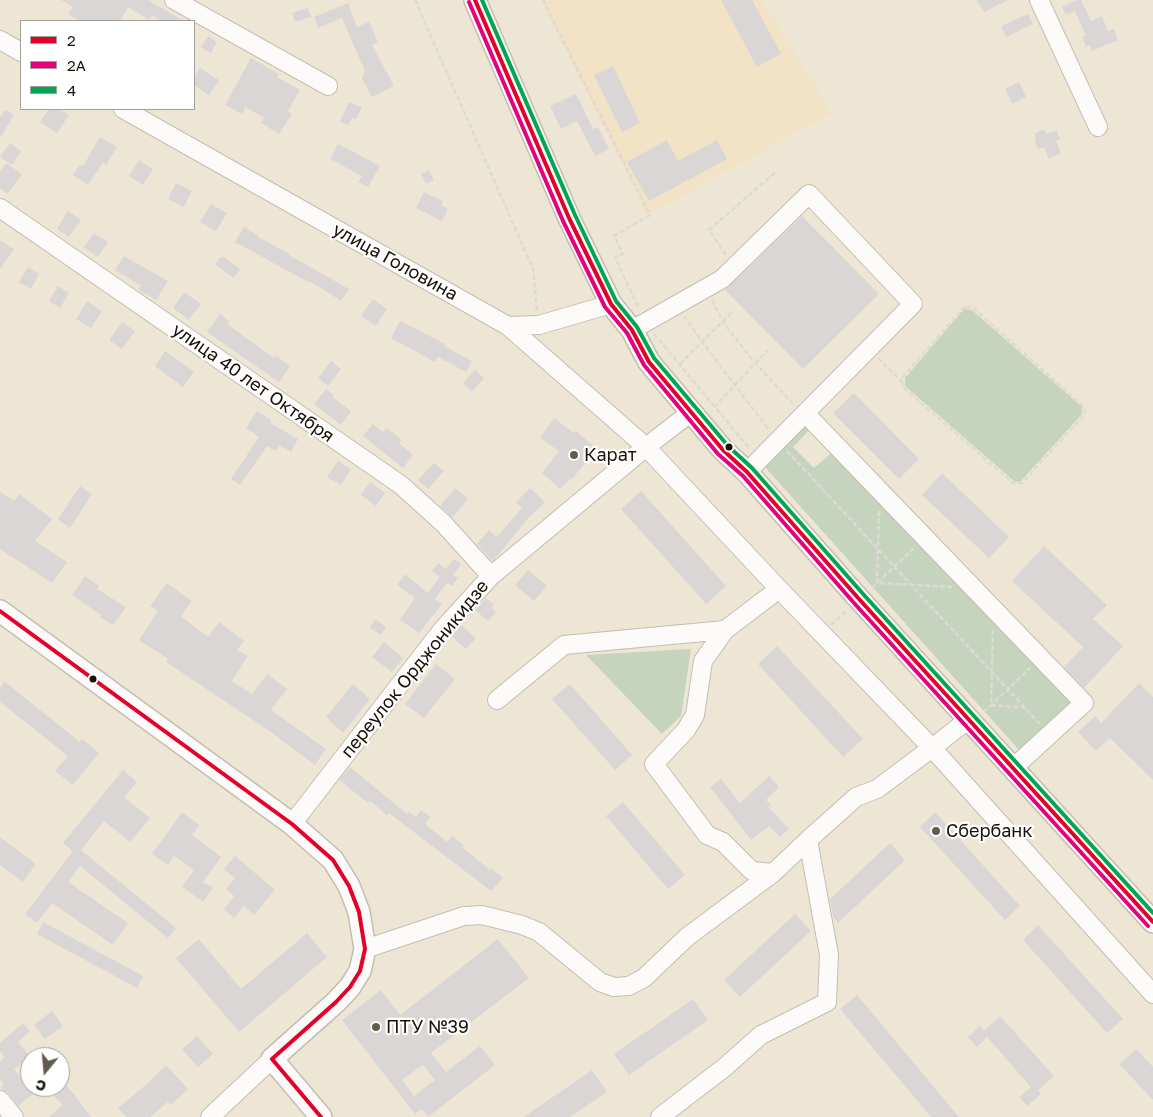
<!DOCTYPE html>
<html>
<head>
<meta charset="utf-8">
<style>
  body { margin:0 }
  #map { position:relative; width:1153px; height:1117px; overflow:hidden; background:#eee6d4; font-family:"Golos Text",sans-serif }
  canvas { display:block }
  .legend { position:absolute; left:20px; top:20px; width:175px; height:90px; box-sizing:border-box; background:#fff; border:1px solid #a2a09b; margin:0; padding:6px 9px; list-style:none; font-size:15px; color:#171106 }
  .legend li { display:flex; align-items:center; gap:10px; height:25px }
  .legend b { width:25px; border:1px solid #a2a09b }
  .north { position:absolute; left:20px; top:1047px; width:50px; height:50px; box-sizing:border-box; background:#fff; border:1px solid #a2a09b; border-radius:50%; rotate:197deg; font-size:14px; font-weight:700; line-height:20px; text-align:center; color:#171106 }
  .north::after { content:''; display:block; margin:auto; width:18px; height:22px; background:#625c4e; clip-path:polygon(50% 0,100% 100%,50% 72%,0 100%) }
</style>
</head>
<body>
<div id="map">
<canvas width="1153" height="1117"></canvas>
<ul class="legend">
<li><b style="height:6px;background:#e4002b"></b>2</li>
<li><b style="height:6px;background:#e5007d"></b>2А</li>
<li><b style="height:6px;background:#00a651"></b>4</li>
</ul>
<div class="north">С</div>
</div>
<script>
const c = document.querySelector('canvas').getContext('2d');
c.lineJoin = 'round';
function fill(path, color) { c.fillStyle = color; c.fill(path, 'evenodd'); }
const shape = rows => new Path2D(rows.map(r => 'M' + r).join(''));
function strokePath(path, color, width, dash) { c.strokeStyle = color; c.lineWidth = width; c.lineCap = dash ? 'butt' : 'round'; c.setLineDash(dash || []); c.stroke(path); }
function write(font, color, halo, rows, align = 'center') {
  c.font = font + ' "Golos Text",sans-serif'; c.lineWidth = 4.5; c.setLineDash([]); c.textBaseline = 'middle'; c.strokeStyle = halo; c.fillStyle = color; for (const [text, x, y, turn = 0] of rows) {
    c.save(); c.translate(x, y); c.rotate((+turn || 0) * Math.PI / 180); c.textAlign = isNaN(turn) ? turn : align; if (halo) c.strokeText(text, 0, 0); c.fillText(text, 0, 0); c.restore();
  }
}
const built = shape([
  [540,0,763,0,832,113,647,215]
]);
const green = shape([
  [964,309,972,310,1082,407,1082,414,1021,481,1015,482,905,386,905,378],
  [806,423,811,428,793,447,814,468,836,449,1075,702,1020,751,763,465],
  [691,649,681,716,662,734,586,655]
]);
const building = shape([
  [61,0,148,0,184,21,161,21,152,15,149,20,128,7,120,21,80,21,68,14,73,7],
  [721,0,752,0,781,54,757,67],
  [977,0,1008,0,984,12],
  [1077,0,1081,0,1091,21,1102,16,1108,31,1114,29,1118,40,1092,51,1090,45,1086,47,1082,37,1086,36,1075,11,1066,15,1062,7],
  [348,3,357,27,369,22,378,42,372,45,394,86,372,97,362,78,365,71,342,18,318,28,314,17],
  [308,8,311,17,295,22,292,13],
  [1028,14,1033,24,1006,37,1001,26],
  [208,36,217,42,211,53,201,48],
  [251,58,279,74,277,77,300,90,288,111,292,114,279,134,261,123,264,118,246,107,242,114,225,105],
  [613,66,640,123,622,132,594,75],
  [200,68,219,80,209,95,194,85,194,77],
  [1019,82,1026,97,1012,104,1005,89],
  [576,94,593,129,598,127,609,149,595,156,577,121,561,129,550,106],
  [349,102,362,108,356,119,352,118,348,125,340,121],
  [49,109,59,109,69,115,57,133,40,122],
  [5,110,14,115,0,138,0,117],
  [1044,129,1046,134,1056,130,1060,139,1056,141,1061,153,1049,159,1044,147,1038,149,1034,140,1036,139,1034,134],
  [100,137,117,147,106,165,103,163,88,185,73,175,80,165,83,166],
  [667,140,678,161,717,140,727,159,649,201,627,162],
  [10,143,21,151,12,165,0,157],
  [338,144,380,166,368,187,358,182,362,176,330,159],
  [139,160,153,169,143,185,129,176],
  [6,163,22,174,8,194,0,188,0,172],
  [429,170,434,180,426,184,421,174],
  [176,183,192,191,184,207,168,199],
  [424,192,443,201,441,205,448,209,442,221,416,208],
  [211,204,227,213,216,231,200,222],
  [68,211,81,220,69,237,57,229],
  [802,216,879,294,803,369,725,290],
  [244,227,259,236,258,237,290,254,289,255,349,289,341,301,311,282,310,283,235,242],
  [94,233,108,242,98,257,84,247],
  [0,240,14,249,0,269],
  [124,256,168,281,156,300,138,289,141,286,115,270],
  [220,257,224,257,240,269,234,278,215,265],
  [28,267,39,274,31,289,19,282],
  [58,286,69,293,60,308,49,301],
  [184,292,201,304,189,320,173,308],
  [373,299,387,309,376,326,361,316],
  [87,301,102,311,91,328,76,319],
  [220,314,229,321,227,324,274,358,276,356,290,366,279,382,207,332],
  [400,321,445,344,444,346,472,361,466,372,438,357,435,362,391,338],
  [122,322,135,331,122,349,109,340],
  [165,351,194,372,183,387,155,366],
  [331,361,341,369,328,386,318,378],
  [475,370,484,378,472,392,463,383],
  [326,389,334,395,332,397,351,411,341,425,314,404],
  [854,393,919,459,899,479,833,413],
  [257,411,271,420,270,423,298,439,291,452,279,445,276,451,267,446,240,485,231,479,259,437,246,428],
  [554,418,574,433,576,431,597,449,572,479,571,478,560,489,542,473,559,451,540,438],
  [373,424,383,432,387,428,402,440,399,443,413,455,403,468,363,436],
  [338,461,351,469,341,485,327,477],
  [434,463,444,471,428,489,418,480],
  [942,473,1009,537,989,558,922,495],
  [370,482,385,493,376,506,361,495],
  [80,486,92,494,70,528,58,519],
  [455,488,468,499,453,517,440,506],
  [530,488,545,502,530,516,493,561,477,544,489,530,497,537,522,508,516,502],
  [641,491,726,586,706,604,621,509],
  [0,492,14,501,19,494,52,519,35,541,67,562,52,583,0,549],
  [1044,546,1107,605,1093,619,1123,646,1084,688,1064,667,1083,647,1012,581],
  [454,559,461,564,453,575,458,578,452,586,447,583,435,599,442,604,419,633,400,620,415,598,397,585,405,574,428,593,440,577,432,571,438,563,446,569],
  [528,570,547,586,534,601,515,585],
  [85,576,99,586,97,589,126,607,113,625,100,617,101,615,72,595],
  [167,583,192,601,181,616,208,637,219,622,244,641,237,650,248,656,232,681,252,694,267,674,287,689,271,710,326,749,315,765,271,732,166,662,168,659,139,640,158,611,150,606],
  [486,598,494,605,491,608,496,612,488,621,475,610],
  [375,619,386,627,381,635,370,628],
  [461,625,476,638,466,649,451,636],
  [384,642,403,658,392,672,372,657],
  [777,646,863,739,843,757,758,664],
  [436,664,455,679,424,718,405,704],
  [5,682,80,742,82,739,99,753,73,785,55,771,68,756,0,702,0,688],
  [1139,683,1153,697,1153,780,1110,738,1096,751,1078,732,1095,716,1101,723],
  [353,684,370,699,343,733,326,717],
  [570,684,632,755,615,770,552,699],
  [350,767,407,814,409,812,416,817,421,810,430,817,425,824,447,842,452,836,464,845,462,847,490,870,491,868,503,878,491,891,389,813,387,815,370,801,368,803,339,780],
  [123,770,137,782,124,797,150,818,130,842,104,821,81,850,176,928,168,938,80,866,68,882,128,923,113,945,52,903,37,923,25,914,73,851,63,843],
  [769,776,779,787,766,800,771,805,768,807,789,829,780,837,769,826,751,840,710,787,721,779,740,803],
  [623,802,685,875,668,889,606,816],
  [182,812,199,825,192,835,221,857,203,882,213,888,203,902,182,887,194,870,174,856,168,865,152,854],
  [935,812,1020,906,1005,920,920,827],
  [0,837,36,864,23,882,0,865],
  [890,843,905,860,838,923,833,917,830,899],
  [235,856,275,890,254,915,244,906,234,918,224,909,234,896,226,889,235,878,224,869],
  [795,914,811,931,740,997,724,980],
  [43,922,143,976,137,988,37,934],
  [1038,925,1123,1019,1107,1033,1023,940],
  [307,933,327,957,239,1032,176,958,199,939,241,989],
  [498,939,529,978,431,1053,446,1072,480,1046,495,1065,428,1117,422,1109,415,1114,342,1020,381,990,400,1015],
  [423,1065,435,1080,414,1096,402,1080],
  [857,995,959,1117,931,1117,840,1009],
  [693,999,708,1020,629,1075,614,1054],
  [52,1011,63,1026,45,1039,34,1025],
  [1000,1016,1054,1076,1038,1090,1041,1094,1027,1106,1019,1097,1031,1087,987,1037,977,1047,968,1037,980,1026,984,1031],
  [23,1023,30,1031,18,1042,30,1056,14,1069,34,1093,18,1106,8,1093,0,1088,4,1084,0,1079,0,1062,5,1057,0,1051,0,1043],
  [197,1036,213,1054,198,1067,182,1049],
  [1136,1049,1153,1067,1153,1100,1119,1064],
  [166,1065,188,1089,171,1105,168,1102,150,1117,126,1117,118,1108,149,1082],
  [592,1070,607,1092,570,1117,524,1117],
  [60,1079,73,1093,91,1117,49,1117,63,1105,45,1087,60,1087]
]);
const path = shape([
  [415,0,533,269,537,311],
  [543,0,650,215,614,236,623,254,615,257,639,309],
  [726,255,709,230,777,171],
  [712,300,723,322,755,363,795,406],
  [966,307,972,307,1083,406,1085,411,1083,416,1022,483,1013,483,904,388,902,382,903,377,962,309,966,307],
  [684,316,711,354,769,430],
  [654,334,750,449],
  [878,358,902,382],
  [680,364,733,311],
  [714,407,768,350],
  [787,451,1040,724],
  [879,511,877,583,952,587],
  [872,588,915,547],
  [831,625,847,610],
  [993,630,991,705,1025,708],
  [984,712,1030,668]
]);
const minor = shape([
  [174,0,328,86],
  [1039,0,1098,127],
  [0,40,21,52],
  [123,109,508,326,646,447,779,589,932,748,1153,994],
  [0,208,401,485,443,523,491,576],
  [508,326,539,325,611,304],
  [632,330,722,279,809,194,913,304,747,472],
  [805,413,1084,703,1013,768],
  [779,589,725,630,703,661,695,715,686,730,654,764,707,835,723,842,752,871,773,873,808,840],
  [497,700,564,645,725,630],
  [292,824,442,630,491,576,646,447,690,413],
  [365,949,464,916,482,915,522,925,539,932,600,982,614,987,629,986,644,978,687,937,773,873],
  [0,1100,14,1117],
  [210,1117,272,1059],
  [660,1117,725,1067,761,1035,827,1002,829,955,808,840,856,797,877,789,932,748,969,719]
]);
const major = shape([
  [475,0,569,218,611,304,632,330,649,362,723,450,747,472,859,599,1153,922],
  [0,611,292,824,333,860,349,886,359,912,365,949,360,971,350,987,336,1002,272,1059,321,1117]
]);
const bus1 = shape([
  [475,0,569,218,611,304,632,330,649,362,723,450,747,472,859,599,1153,922],
  [0,611,292,824,333,860,349,886,359,912,365,949,360,971,350,987,336,1002,272,1059],
  [272,1059,321,1117]
]);
const bus2 = shape([
  [469,2,563,221,605,307,627,333,644,365,718,454,743,476,854,603,1148,926]
]);
const bus3 = shape([
  [482,0,575,215,616,301,637,327,654,358,728,446,752,468,864,595,1153,913]
]);
const markers = [
  [729,447,4.5,"#171106"],
  [574,455,5,"#625c4e"],
  [93,679,4.5,"#171106"],
  [936,831,5,"#625c4e"],
  [376,1027,5,"#625c4e"]
];
const streetNames = [
  ["улица Головина",395,262,29],
  ["улица 40 лет Октября",253,383,35],
  ["переулок Орджоникидзе",415,669,-51]
];
const poiNames = [
  ["Карат",584,455],
  ["Сбербанк",946,831],
  ["ПТУ №39",386,1027]
];
fill(built, '#f2e3c6');
fill(green, '#c6d4bd');
fill(building, '#dad6d5');
strokePath(minor, '#c4bdb0', 20);
strokePath(major, '#c4bdb0', 24);
strokePath(path, '#dddad5', 2.5, [5, 2.5]);
strokePath(minor, '#fcfbf9', 18);
strokePath(major, '#fcfbf9', 21);
strokePath(bus1, '#e4002b', 4);
strokePath(bus2, '#e5007d', 4);
strokePath(bus3, '#00a651', 4);
for (const [x, y, r, color] of markers) { const dot = new Path2D(); dot.arc(x, y, r, 0, 2 * Math.PI); c.fillStyle = color; c.fill(dot); strokePath(dot, '#fff', 2); }
write('18px', '#171106', '#fff', streetNames);
write('18px', '#171106', '#fff', poiNames, 'left');
</script>
</body>
</html>
